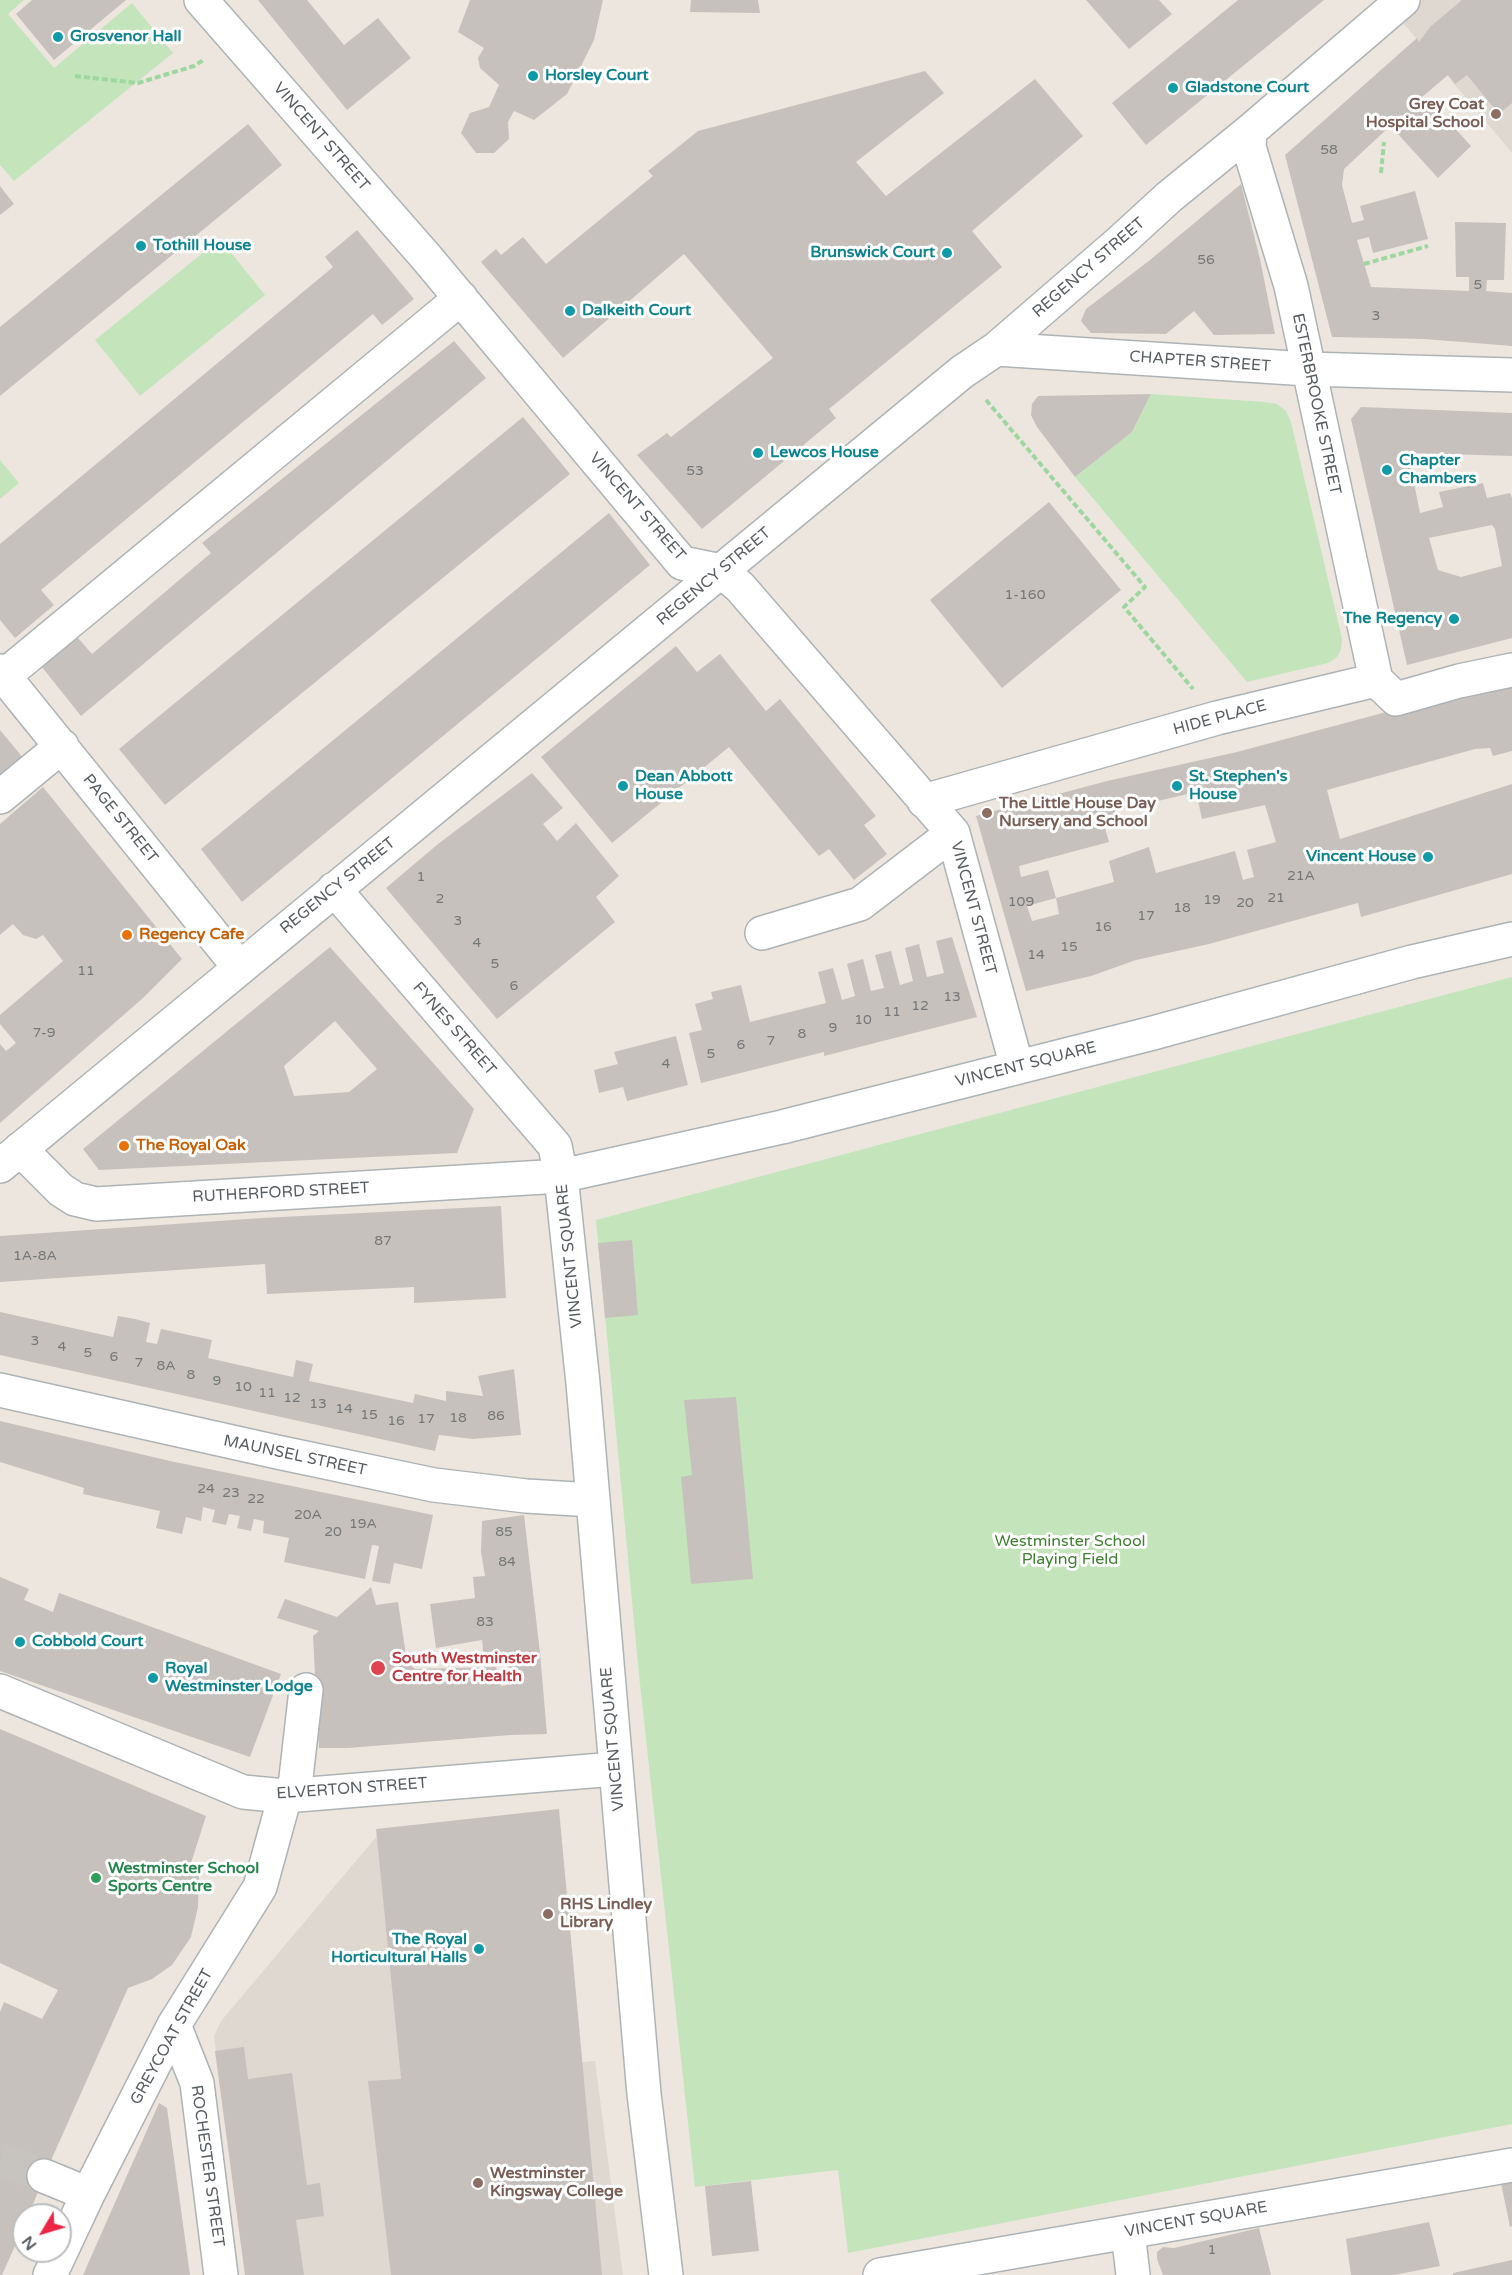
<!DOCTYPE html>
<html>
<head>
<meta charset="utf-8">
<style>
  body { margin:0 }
  #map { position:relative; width:1512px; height:2275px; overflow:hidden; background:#ece6df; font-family:"Varela Round",sans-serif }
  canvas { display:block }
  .north { position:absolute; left:12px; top:2203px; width:60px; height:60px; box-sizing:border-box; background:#fff; border:2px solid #bcbfc0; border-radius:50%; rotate:232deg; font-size:16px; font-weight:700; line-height:24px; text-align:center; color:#585e61 }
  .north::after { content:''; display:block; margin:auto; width:21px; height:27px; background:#ed2544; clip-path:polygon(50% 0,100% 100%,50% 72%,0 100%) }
</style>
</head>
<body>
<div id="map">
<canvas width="1512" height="2275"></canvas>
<div class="north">N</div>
</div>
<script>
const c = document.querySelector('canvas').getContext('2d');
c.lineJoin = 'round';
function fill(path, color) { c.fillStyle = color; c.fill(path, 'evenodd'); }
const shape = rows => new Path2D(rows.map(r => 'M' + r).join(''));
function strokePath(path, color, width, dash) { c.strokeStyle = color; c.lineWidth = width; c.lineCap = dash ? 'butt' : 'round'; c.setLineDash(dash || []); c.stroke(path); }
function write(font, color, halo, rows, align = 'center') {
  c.font = font + ' "Varela Round",sans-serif'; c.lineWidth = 6; c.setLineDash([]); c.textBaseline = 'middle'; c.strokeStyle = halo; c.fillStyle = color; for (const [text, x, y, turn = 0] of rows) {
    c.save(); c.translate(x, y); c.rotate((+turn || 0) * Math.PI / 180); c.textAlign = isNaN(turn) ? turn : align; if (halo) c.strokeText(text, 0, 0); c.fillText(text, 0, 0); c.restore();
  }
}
const education = shape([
  [1422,0,1512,0,1512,153,1399,18],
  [377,1836,401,2079,595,2061,623,2275,245,2275,214,2036,221,2021]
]);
const green = shape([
  [0,0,24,0,8,14,54,68,132,3,173,53,14,181,0,165],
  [220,239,265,295,140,396,95,340],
  [1151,394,1264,402,1277,404,1286,411,1291,422,1342,639,1341,650,1336,658,1328,663,1247,682,1075,477,1132,432],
  [0,460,19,483,0,499],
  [1512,977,1512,2124,848,2253,838,2170,695,2187,639,1675,596,1220]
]);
const building = shape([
  [32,0,126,0,54,60,16,14],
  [258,0,307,0,344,45,378,18,411,58,347,110],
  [470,0,603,0,594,40,567,94,534,120,514,111,508,122,509,139,494,153,476,153,461,133,470,113,489,107,499,85,480,68,478,58,484,48,458,32],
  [691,0,758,0,760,13,690,12],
  [1086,0,1159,0,1172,14,1129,49],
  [1238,0,1324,0,1146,145,1112,103],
  [1462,0,1512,0,1512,103,1499,114,1467,75,1455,84,1448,75,1414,104,1420,110,1430,101,1471,146,1438,178,1397,133,1409,122,1402,115,1344,169,1342,185,1352,223,1364,220,1360,206,1415,191,1428,239,1373,253,1369,237,1357,240,1371,287,1469,291,1469,277,1456,277,1455,222,1506,223,1504,280,1487,280,1486,291,1512,293,1512,346,1424,339,1332,337,1285,155,1417,38,1419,42,1430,27],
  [925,71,944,93,856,162,886,196,1035,79,1083,136,972,231,1002,267,829,409,836,418,702,529,637,455,667,433,671,437,773,358,684,254,563,358,481,262,496,249,501,255,523,237,546,264,653,176,648,171,698,131],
  [248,124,282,165,0,396,0,327],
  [1241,184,1260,259,1275,334,1214,335,1194,311,1166,334,1091,333,1081,321,1086,309,1150,260],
  [0,186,14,204,0,215],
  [357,230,414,299,382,325,373,314,41,590,54,605,15,638,0,620,0,544,333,267,325,257],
  [454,341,486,378,81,716,38,662,72,631,92,654,211,553,202,543],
  [1151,394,1132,432,1075,477,1037,427,1031,415,1032,404,1038,396],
  [1361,407,1512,413,1512,456,1408,453,1420,513,1443,507,1439,492,1483,483,1487,498,1510,493,1512,498,1512,638,1407,665,1351,419],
  [1492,525,1495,529,1502,566,1461,577,1438,570,1429,538],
  [523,417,570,474,165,805,119,749],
  [1049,502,1121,590,1002,688,930,600],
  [609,513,650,565,242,902,201,849],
  [676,646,697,672,720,654,766,711,780,699,876,816,864,825,887,854,854,880,829,849,819,856,729,747,612,843,541,757],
  [1512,685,1512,751,1493,756,1490,748,1475,749,1327,790,1340,839,1512,784,1512,874,1361,917,1358,903,1209,944,1136,960,1091,976,1026,991,976,816,1107,781,1237,752,1461,692],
  [1196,792,1202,819,1265,805,1276,842,1247,850,1254,877,1243,880,1235,851,1156,873,1149,847,1109,861,1114,882,1056,898,1059,914,1032,921,1027,906,1056,898,1048,870,1021,877,1019,866,1109,842,1105,828,1119,824,1115,811],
  [0,730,24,759,0,778],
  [532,773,563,808,543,824,557,841,576,823,619,876,596,897,615,922,497,1019,386,888,438,844],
  [43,787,182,959,143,998,0,1123,0,1044,6,1051,16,1043,0,1024,0,1015,63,961,43,935,36,939,23,935,13,924,0,935,0,824],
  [952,937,977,1017,824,1056,824,1052,701,1083,689,1033,702,1030,695,1004,713,999,711,992,741,985,750,1022,826,1003,818,972,833,968,842,1000,855,996,847,964,863,959,871,991,884,988,875,955,891,951,900,985,913,981,905,948,919,944,927,977,944,973,936,941],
  [330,947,474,1109,457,1153,99,1170,83,1149],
  [335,1021,377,1069,349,1092,294,1096,284,1066],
  [676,1036,688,1085,627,1101,623,1087,599,1093,594,1070,618,1064,614,1052],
  [501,1206,506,1298,414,1303,414,1287,267,1294,265,1264,0,1282,0,1236,262,1218],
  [632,1240,638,1315,605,1318,598,1243],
  [0,1312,113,1337,118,1316,135,1319,150,1323,146,1342,157,1344,161,1329,212,1340,208,1358,293,1377,296,1360,313,1364,309,1381,413,1403,415,1394,446,1401,446,1391,483,1396,478,1376,514,1369,521,1435,473,1439,439,1435,435,1451,0,1355],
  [736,1397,753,1579,691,1584,681,1477,692,1475,684,1400],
  [0,1421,170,1461,433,1515,422,1569,394,1563,390,1584,372,1581,379,1546,372,1545,365,1579,284,1562,289,1538,263,1533,264,1521,254,1519,251,1531,237,1528,240,1516,229,1514,226,1525,212,1522,215,1510,203,1507,201,1521,186,1517,182,1534,156,1528,160,1511,83,1494,84,1488,0,1462],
  [524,1515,540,1653,547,1734,511,1735,348,1748,319,1748,313,1636,319,1631,277,1618,285,1599,337,1617,371,1587,376,1605,398,1602,407,1662,415,1669,496,1667,501,1686,513,1684,507,1655,484,1658,482,1640,436,1648,430,1604,475,1598,473,1577,485,1576,481,1552,482,1521],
  [0,1577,29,1589,24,1600,53,1612,59,1593,281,1674,250,1757,0,1671],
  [0,1729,206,1816,191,1863,199,1877,198,1907,191,1937,172,1965,152,1979,128,1988,44,2176,29,2215,24,2215,24,2226,2,2275,0,2275,0,2012,4,2002,42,2019,58,1990,0,1963],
  [559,1809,602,2275,391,2275,368,2081,401,2079,376,1829],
  [244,2047,248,2079,292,2073,307,2185,320,2183,324,2216,296,2220,304,2275,245,2275,215,2051],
  [159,2103,167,2108,190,2275,83,2275],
  [751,2181,759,2251,712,2256,705,2186],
  [1512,2181,1512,2226,1510,2227,1501,2183],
  [1429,2222,1440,2266,1394,2275,1351,2275,1346,2239],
  [1259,2228,1271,2275,1163,2275,1157,2259,1157,2252,1163,2247,1174,2248],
  [1512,2260,1512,2275,1453,2275,1453,2273]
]);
const minorTunnel = shape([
  [0,2159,44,2176]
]);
const path = shape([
  [75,76,138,83,194,66,205,59],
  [1381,173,1384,142],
  [1364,264,1428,246],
  [986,400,1145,587,1124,607,1193,689]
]);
const minor = shape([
  [201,0,426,257,682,563,721,571,740,587,953,833,1017,1067],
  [1250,131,1249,147,1291,286,1376,680],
  [996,349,1308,369,1512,375],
  [0,671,239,967],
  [4,676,461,298],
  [0,797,62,746],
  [924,801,1217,718,1376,680,1396,699,1459,681,1512,670],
  [334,889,555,1146,561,1176,583,1383,644,2094,666,2275],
  [762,933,860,904,953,833],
  [20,1149,61,1190,75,1199,96,1204,561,1176,782,1127,1153,1033,1412,962,1512,939],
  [0,1166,962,372,996,349,1121,241,1169,197,1250,131,1403,0],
  [0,1390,277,1452,434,1485,526,1496,593,1500],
  [0,1691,243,1792,285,1796,615,1769],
  [294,1795,306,1690],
  [174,2025,197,2083,221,2275],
  [44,2176,88,2194],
  [1128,2232,1133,2275],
  [50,2275,88,2194,174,2025,260,1887,285,1796],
  [880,2275,1512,2165]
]);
const markers = [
  [58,37,6,"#0f9aa8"],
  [533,76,6,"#0f9aa8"],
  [1173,88,6,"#0f9aa8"],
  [1496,114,6,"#8d6e63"],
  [141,246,6,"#0f9aa8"],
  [947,253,6,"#0f9aa8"],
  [570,311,6,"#0f9aa8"],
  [758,453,6,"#0f9aa8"],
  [1387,470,6,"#0f9aa8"],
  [1454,619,6,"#0f9aa8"],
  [623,786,6,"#0f9aa8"],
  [1177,786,6,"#0f9aa8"],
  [987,813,6,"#8d6e63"],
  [1428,857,6,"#0f9aa8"],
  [127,935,6,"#e8710a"],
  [124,1146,6,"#e8710a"],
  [20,1642,6,"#0f9aa8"],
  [378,1668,8,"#e0444e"],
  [153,1678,6,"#0f9aa8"],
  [96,1878,6,"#2e9e5b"],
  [548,1914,6,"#8d6e63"],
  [479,1949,6,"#0f9aa8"],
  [478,2183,6,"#8d6e63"]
];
const numberNames = [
  ["58",1329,150],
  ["56",1206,260],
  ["5",1478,285],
  ["3",1376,316],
  ["53",695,471],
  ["1-160",1025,595],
  ["21A",1301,876],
  ["1",421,877],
  ["21",1276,898],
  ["2",440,899],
  ["19",1212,900],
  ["109",1021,902],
  ["20",1245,903],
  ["18",1182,908],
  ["17",1146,916],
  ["3",458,921],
  ["16",1103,927],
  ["4",477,943],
  ["15",1069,947],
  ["14",1036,955],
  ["5",495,964],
  ["11",86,971],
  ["6",514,986],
  ["13",952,997],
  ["12",920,1006],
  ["11",892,1012],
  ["10",863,1020],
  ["9",833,1028],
  ["7-9",44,1033],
  ["8",802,1034],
  ["7",771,1041],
  ["6",741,1045],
  ["5",711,1054],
  ["4",666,1064],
  ["87",383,1241],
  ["1A-8A",35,1256],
  ["3",35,1341],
  ["4",62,1347],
  ["5",88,1353],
  ["6",114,1357],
  ["7",139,1363],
  ["8A",166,1366],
  ["8",191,1375],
  ["9",217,1381],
  ["10",243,1387],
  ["11",267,1393],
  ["12",292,1398],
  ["13",318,1404],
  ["14",344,1409],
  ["15",369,1415],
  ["86",496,1416],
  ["18",458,1418],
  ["17",426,1419],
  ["16",396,1421],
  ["24",206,1489],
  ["23",231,1493],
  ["22",256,1499],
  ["20A",308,1515],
  ["19A",363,1524],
  ["20",333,1532],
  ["85",504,1532],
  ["84",507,1562],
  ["83",485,1622],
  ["1",1212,2250]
];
const cultureNames = [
  ["Grosvenor Hall",70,37],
  ["Horsley Court",545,76],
  ["Gladstone Court",1185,88],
  ["Tothill House",153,246],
  ["Brunswick Court",935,253,"right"],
  ["Dalkeith Court",582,311],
  ["Lewcos House",770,453],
  ["Chapter",1399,461],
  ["Chambers",1399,479],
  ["The Regency",1442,619,"right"],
  ["Dean Abbott",635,777],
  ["House",635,795],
  ["St. Stephen's",1189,777],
  ["House",1189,795],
  ["Vincent House",1416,857,"right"],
  ["Cobbold Court",32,1642],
  ["Royal",165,1669],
  ["Westminster Lodge",165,1687],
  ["The Royal",467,1940,"right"],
  ["Horticultural Halls",467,1958,"right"]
];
const educationNames = [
  ["Grey Coat",1484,105,"right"],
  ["Hospital School",1484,123,"right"],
  ["The Little House Day",999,804],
  ["Nursery and School",999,822],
  ["RHS Lindley",560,1905],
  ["Library",560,1923],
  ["Westminster",490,2174],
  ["Kingsway College",490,2192]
];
const streetNames = [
  ["VINCENT STREET",321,137,49],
  ["REGENCY STREET",1089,268,-41],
  ["CHAPTER STREET",1200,362,4],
  ["ESTERBROOKE STREET",1316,404,78],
  ["VINCENT STREET",637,507,49],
  ["REGENCY STREET",714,577,-40],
  ["HIDE PLACE",1220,718,-15],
  ["PAGE STREET",120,819,51],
  ["REGENCY STREET",338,886,-39],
  ["VINCENT STREET",973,908,75],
  ["FYNES STREET",454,1029,49],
  ["VINCENT SQUARE",1026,1065,-14],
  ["RUTHERFORD STREET",281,1193,-3],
  ["VINCENT SQUARE",570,1256,-96],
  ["MAUNSEL STREET",295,1456,12],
  ["VINCENT SQUARE",613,1739,-95],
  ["ELVERTON STREET",352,1789,-4],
  ["GREYCOAT STREET",172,2037,-61],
  ["ROCHESTER STREET",207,2166,82],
  ["VINCENT SQUARE",1196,2220,-10]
];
const foodNames = [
  ["Regency Cafe",139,935],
  ["The Royal Oak",136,1146]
];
const parkNames = [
  ["Westminster School",1070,1542],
  ["Playing Field",1070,1560]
];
const healthNames = [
  ["South Westminster",392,1659],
  ["Centre for Health",392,1677]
];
const leisureNames = [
  ["Westminster School",108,1869],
  ["Sports Centre",108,1887]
];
fill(education, '#ded8d0');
fill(green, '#c4e5bb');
fill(building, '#c7c1bd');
strokePath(minorTunnel, '#c7c4c0', 33, [33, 16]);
strokePath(minor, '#aeb3b6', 36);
strokePath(path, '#9dd79f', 4, [6, 3]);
strokePath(minor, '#fff', 33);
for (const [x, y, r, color] of markers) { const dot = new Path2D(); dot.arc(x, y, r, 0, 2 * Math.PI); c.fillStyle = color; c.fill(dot); strokePath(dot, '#fff', 2); }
write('14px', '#747778', null, numberNames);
write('bold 16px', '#0d838f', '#fff', cultureNames, 'left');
write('bold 16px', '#785e54', '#fff', educationNames, 'left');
write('16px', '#585e61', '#fff', streetNames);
write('bold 16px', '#c56008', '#fff', foodNames, 'left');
write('16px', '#408031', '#fff', parkNames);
write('bold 16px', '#be3a42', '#fff', healthNames, 'left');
write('bold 16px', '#27864d', '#fff', leisureNames, 'left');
</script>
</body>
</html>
